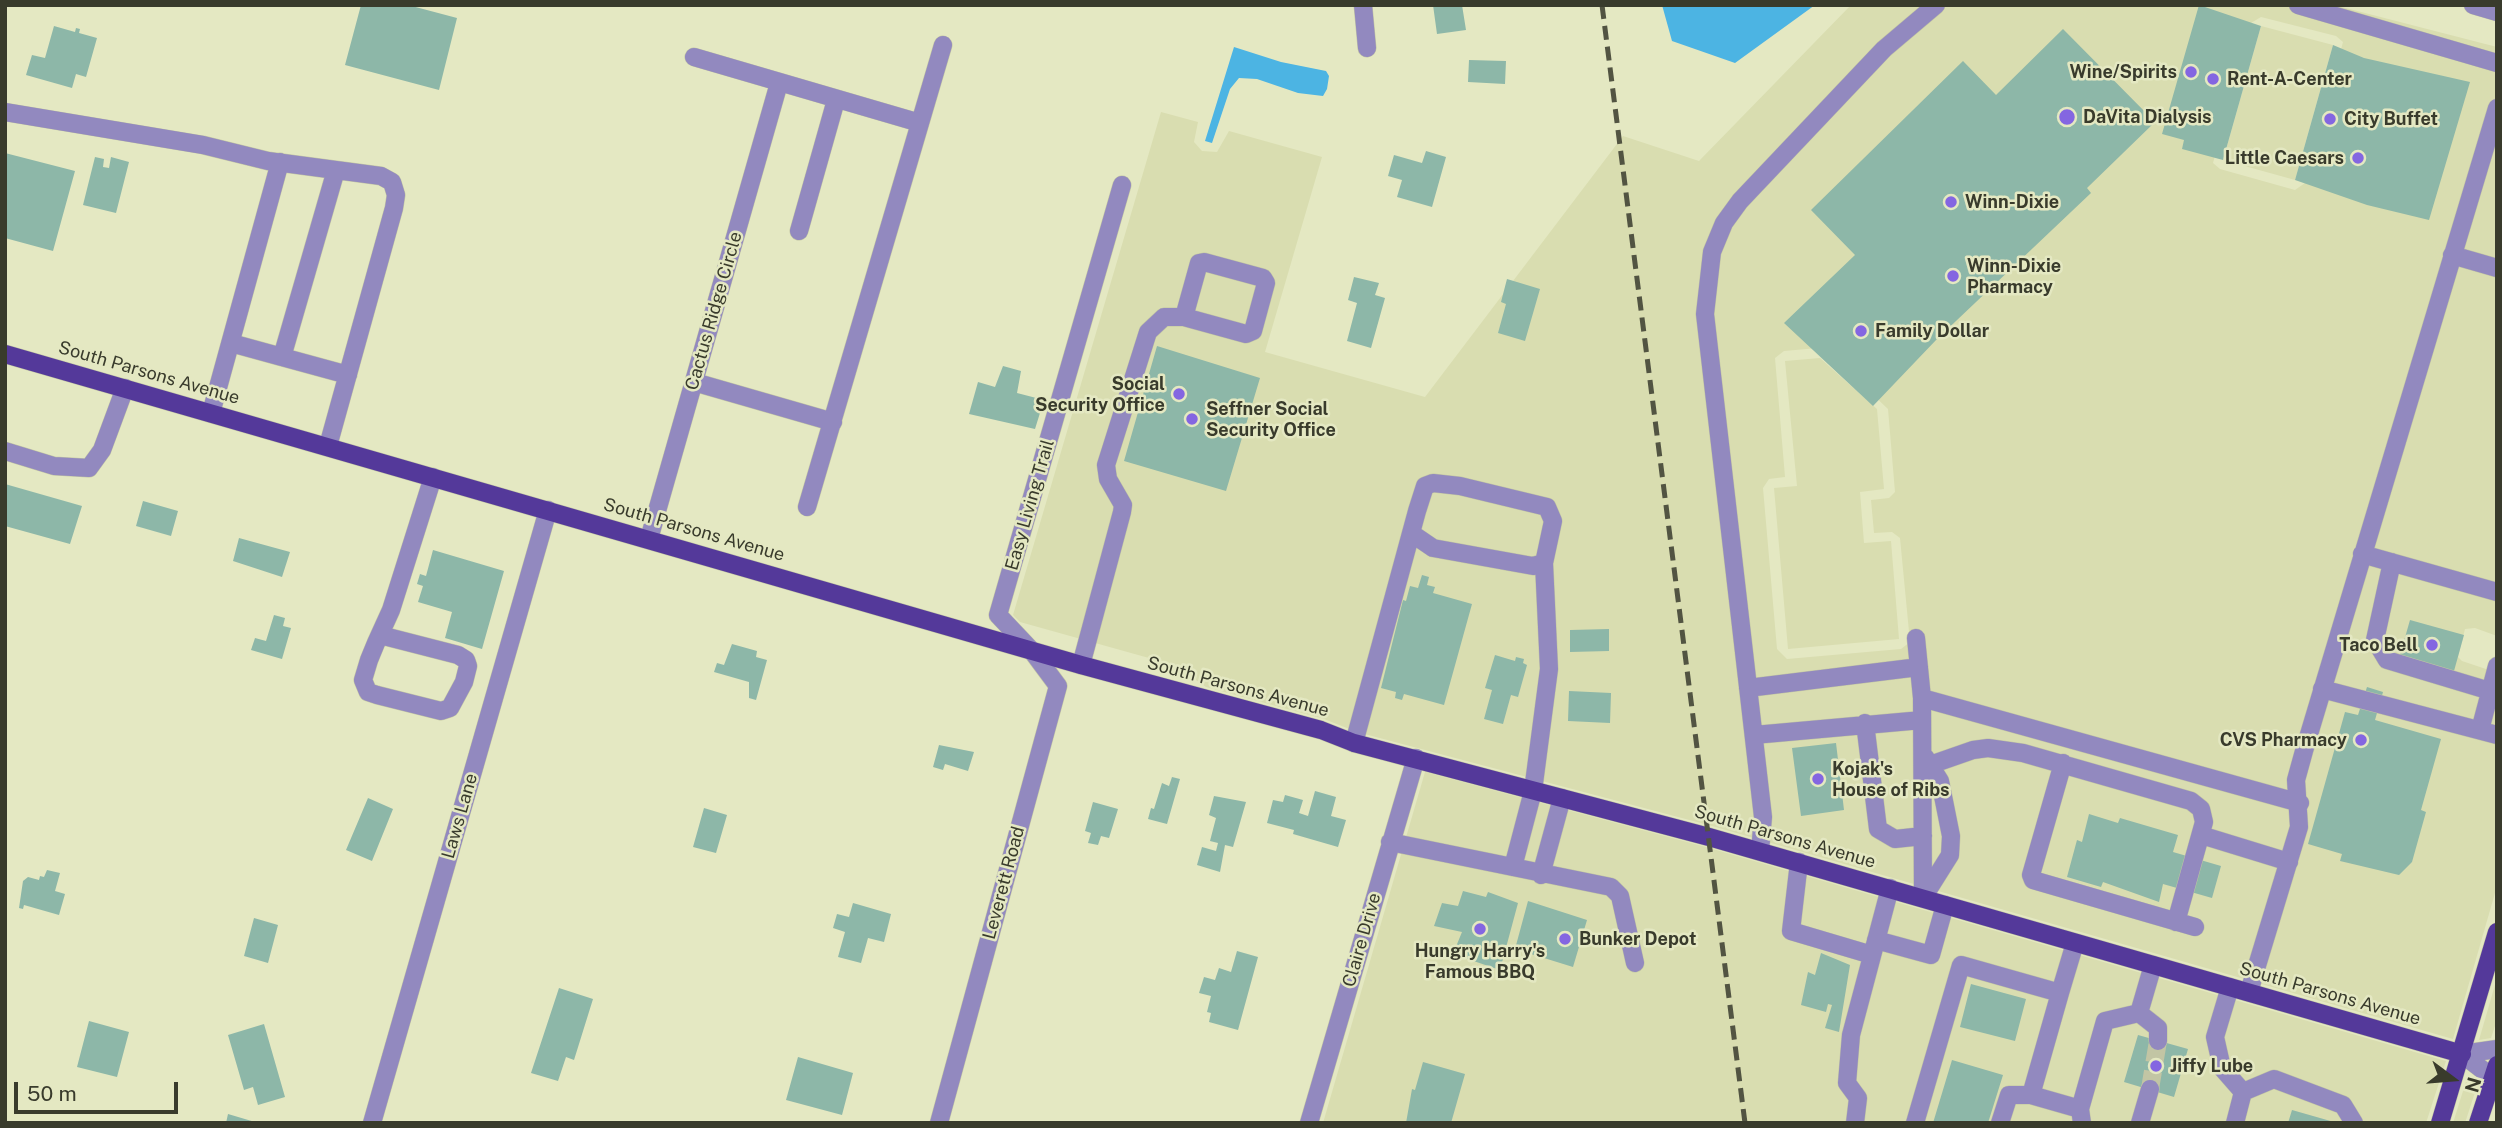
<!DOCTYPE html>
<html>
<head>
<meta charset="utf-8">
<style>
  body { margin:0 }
  #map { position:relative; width:2502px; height:1128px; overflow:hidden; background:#e4e8c2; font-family:"Public Sans",sans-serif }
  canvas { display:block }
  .frame { position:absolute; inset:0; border:7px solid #393b2c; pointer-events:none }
  .north { position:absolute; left:2418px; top:1044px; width:70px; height:70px; -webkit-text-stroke:5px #e4e8c2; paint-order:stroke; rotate:106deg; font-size:19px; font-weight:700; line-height:28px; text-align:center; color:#393b2c }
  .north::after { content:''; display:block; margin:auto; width:24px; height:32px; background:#393b2c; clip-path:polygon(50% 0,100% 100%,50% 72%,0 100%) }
  .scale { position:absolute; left:14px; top:1082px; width:164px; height:32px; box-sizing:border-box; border:4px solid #393b2c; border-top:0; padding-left:9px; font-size:21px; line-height:24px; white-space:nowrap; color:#393b2c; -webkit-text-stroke:5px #e4e8c2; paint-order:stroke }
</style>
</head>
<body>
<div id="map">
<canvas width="2502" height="1128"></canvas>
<div class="frame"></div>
<div class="north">N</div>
<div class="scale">50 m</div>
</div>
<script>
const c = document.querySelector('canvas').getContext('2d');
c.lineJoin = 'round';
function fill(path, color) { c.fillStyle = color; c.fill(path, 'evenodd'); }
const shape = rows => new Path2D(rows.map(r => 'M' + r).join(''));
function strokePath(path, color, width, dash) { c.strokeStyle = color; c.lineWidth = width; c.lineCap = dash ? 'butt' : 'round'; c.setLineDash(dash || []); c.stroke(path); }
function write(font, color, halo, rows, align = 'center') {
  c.font = font + ' "Public Sans",sans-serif'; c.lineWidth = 5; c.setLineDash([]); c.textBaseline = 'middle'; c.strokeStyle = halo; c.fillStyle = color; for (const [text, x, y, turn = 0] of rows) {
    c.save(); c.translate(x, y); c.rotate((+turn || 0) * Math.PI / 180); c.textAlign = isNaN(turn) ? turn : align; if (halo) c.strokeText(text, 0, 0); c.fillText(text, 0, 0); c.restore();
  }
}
const built = shape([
  [1851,5,2334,5,2497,47,2497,636,2475,628,2465,629,2458,657,2462,661,2486,669,2492,667,2497,658,2497,886,2453,1039,1712,826,1357,732,1324,719,1206,687,1174,665,1020,622,1013,615,1161,112,1198,122,1194,142,1202,151,1217,152,1229,131,1322,157,1265,352,1425,397,1623,136,1699,161],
  [2261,17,2336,36,2343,42,2305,183,2295,190,2220,169,2213,163,2251,23],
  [1818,348,1827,351,1888,409,1895,492,1889,498,1871,500,1874,533,1892,532,1900,538,1910,642,1901,649,1787,659,1777,649,1763,488,1769,479,1785,477,1775,358,1784,351],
  [2261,26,2333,45,2295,180,2223,160],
  [1820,358,1877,409,1884,489,1860,492,1864,543,1891,541,1899,639,1788,649,1774,488,1797,486,1785,361],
  [1425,772,1706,847,2446,1061,2426,1123,1323,1123],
  [2497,978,2497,1020,2491,1038,2479,1040],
  [2468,1075,2478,1083,2465,1123,2453,1123]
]);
const water = shape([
  [1662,5,1815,5,1735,63,1672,41],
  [1234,47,1281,62,1326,71,1329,76,1327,89,1323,96,1298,93,1257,79,1239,78,1230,89,1212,143,1205,141]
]);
const building = shape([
  [361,5,408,5,457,18,439,90,345,65],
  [1433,5,1462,5,1466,30,1437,34],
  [2199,5,2261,26,2223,160,2182,149,2184,140,2162,134],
  [54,26,75,32,76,28,80,29,79,33,97,38,86,77,76,74,72,88,26,75,32,55,45,58],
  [2063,29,2155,122,2087,188,2091,193,1937,339,1873,406,1784,323,1855,255,1811,210,1963,61,1996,95],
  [2333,45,2364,58,2470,82,2429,220,2367,205,2295,180],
  [1469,60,1506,61,1505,84,1468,82],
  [1426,151,1446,157,1432,207,1397,197,1402,180,1388,176,1394,155,1422,163],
  [5,153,75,171,53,251,5,238],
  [95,157,104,159,103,167,109,168,111,157,129,162,116,213,83,205],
  [1354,277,1379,283,1375,295,1385,298,1371,348,1347,341,1357,303,1348,300],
  [1507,279,1540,289,1525,341,1498,333,1506,304,1501,302],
  [1157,346,1260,378,1226,491,1124,461],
  [1003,366,1021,371,1017,393,1044,400,1035,429,969,414,978,382,995,387],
  [5,484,82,506,70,544,5,526],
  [143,501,178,511,171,536,136,526],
  [239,538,290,552,282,577,233,561],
  [433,550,504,571,482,649,445,638,452,612,418,602,423,586,417,584,420,574,426,576],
  [1422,575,1429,577,1427,585,1435,587,1433,593,1472,604,1444,705,1404,694,1402,700,1395,698,1396,692,1381,688,1403,600,1406,601,1410,586,1418,588],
  [274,615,285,618,283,626,291,628,282,659,251,650,255,638,266,641],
  [2410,620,2464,635,2454,671,2400,655],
  [1609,629,1609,651,1570,652,1570,630],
  [732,644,757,651,756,657,767,660,756,700,749,698,749,682,714,672,717,663,724,665],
  [1495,655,1515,661,1516,657,1524,659,1523,663,1527,665,1518,697,1511,695,1503,724,1484,719,1492,690,1485,688],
  [2367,687,2383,692,2375,720,2441,739,2421,810,2426,812,2412,862,2399,875,2340,861,2342,854,2308,844,2345,712,2358,715],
  [1569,691,1611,693,1610,723,1568,721],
  [1836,743,1844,810,1801,816,1792,748],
  [939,745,974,752,968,771,945,764,943,770,933,767],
  [1172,777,1180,779,1167,824,1148,819,1151,808,1154,809,1162,783,1169,786],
  [1315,791,1336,797,1331,816,1346,820,1338,847,1293,834,1294,830,1267,823,1273,800,1283,802,1285,795,1303,800,1299,813,1308,816],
  [1214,796,1246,802,1233,847,1225,845,1220,872,1197,865,1202,847,1216,851,1218,843,1210,841,1216,818,1209,815],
  [368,798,393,809,372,861,346,850],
  [1093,802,1118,809,1109,838,1101,836,1098,845,1088,843,1091,833,1085,831],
  [704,808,727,815,716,853,693,847],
  [2089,814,2118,823,2120,818,2178,835,2173,852,2221,866,2212,898,2163,884,2159,902,2103,882,2101,887,2067,877,2077,840,2082,842],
  [47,870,60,873,55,891,65,894,59,915,24,905,23,909,19,908,23,881,28,877,39,880,40,876,44,877],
  [1463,891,1486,897,1488,892,1518,903,1500,970,1453,954,1462,932,1434,926,1442,903,1458,906],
  [1528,901,1587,920,1573,967,1515,949],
  [853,903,891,914,884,942,868,938,861,963,838,957,845,932,833,928,837,914,849,917],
  [254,918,278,925,268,963,244,956],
  [1237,951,1258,957,1238,1030,1209,1022,1211,1013,1207,1012,1211,996,1199,993,1204,977,1215,980,1219,968,1231,972],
  [1821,953,1850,965,1839,1032,1825,1028,1832,1005,1828,1004,1826,1012,1801,1005,1808,972,1815,975],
  [1971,984,2026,999,2015,1041,1960,1027],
  [559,988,593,999,574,1060,566,1057,558,1081,531,1073],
  [89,1021,129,1032,117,1077,77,1067],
  [264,1024,285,1097,258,1105,253,1087,244,1090,228,1035],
  [2138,1035,2188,1049,2174,1097,2124,1082],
  [798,1057,853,1073,842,1115,786,1100],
  [1952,1060,2003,1075,1988,1123,1933,1123],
  [1423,1062,1465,1074,1451,1123,1406,1123,1412,1089,1415,1090],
  [2292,1110,2334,1122,2334,1123,2288,1123],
  [228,1114,255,1122,255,1123,226,1123]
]);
const minorTunnel = shape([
  [2150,1089,2158,1041]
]);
const minor = shape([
  [1363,5,1367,48],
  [2298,5,2497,63],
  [2473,5,2497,12],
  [694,57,920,123],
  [5,112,203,145,268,161,381,176,392,182,396,195,394,208,328,446],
  [336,170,282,357,348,375],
  [799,231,836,100],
  [2452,255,2497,268],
  [231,343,282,357],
  [694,382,833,422],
  [211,413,280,162],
  [5,451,54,466,89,468,102,450,125,388],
  [807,507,943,45],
  [649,539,779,83],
  [2362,554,2497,592],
  [2392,562,2375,640,2387,660,2490,691],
  [380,635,458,655,466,660,468,666,464,682,450,708,441,711,377,695,368,692,363,680,369,660,376,643,391,610,433,477],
  [1916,638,1922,698,1923,898],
  [1081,665,1122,512,1123,505,1108,479,1106,465,1148,332,1164,317,1184,317,1246,334,1253,331,1266,283,1263,278,1204,262,1199,263,1184,317],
  [1748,688,1919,667],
  [2322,689,2497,735],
  [1922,698,2300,803],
  [1865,723,1878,829,1895,839,1923,836],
  [2480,730,2497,666],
  [1754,735,1922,720],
  [1354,743,1417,511,1425,486,1433,483,1460,486,1547,507,1553,521,1544,563,1533,566,1433,548,1411,533],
  [2063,763,2031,875,2033,880,2195,927],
  [1930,765,1973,750,1988,748,2023,753,2191,801,2201,809,2204,822,2176,922],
  [2201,835,2289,862],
  [1390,842,1611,887,1620,896,1635,963],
  [1760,851,1763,817,1705,314,1712,252,1724,223,1740,201,1884,49,1936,5],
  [1799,862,1791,931,1872,955],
  [1513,867,1533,791,1549,669,1544,563],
  [1541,875,1562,798],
  [1923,898,1950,855,1951,836,1940,781,1925,757],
  [1876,940,1931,955,1945,905],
  [2230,987,2215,1037,2222,1068,2243,1092],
  [2249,992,2299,827,2296,780,2304,751,2497,108],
  [2139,1013,2158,1028,2158,1041],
  [2462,1054,2497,1081],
  [2462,1054,2497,1049],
  [2243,1092,2274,1079,2343,1105,2354,1123],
  [2031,1095,2080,1109],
  [372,1123,548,510],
  [939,1123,1058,686,1032,651,998,615,1122,185],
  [1309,1123,1416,758],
  [1855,1123,1858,1098,1847,1083,1851,1035,1890,888],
  [1915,1123,1961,965,2060,993,2075,943],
  [2000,1123,2009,1095,2031,1095,2060,993],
  [2082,1123,2080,1109,2105,1021,2139,1013,2153,965],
  [2140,1123,2150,1089],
  [2235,1123,2243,1092]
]);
const major = shape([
  [5,354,1081,665,1321,730,1354,743,1709,837,2462,1054],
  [2440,1123,2497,932],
  [2478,1123,2497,1065]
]);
const rail = shape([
  [1602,5,1745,1123]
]);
const markers = [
  [2191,72,7,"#8466e1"],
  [2213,79,7,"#8466e1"],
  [2067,117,9,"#8466e1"],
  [2330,119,7,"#8466e1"],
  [2358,158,7,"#8466e1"],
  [1951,202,7,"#8466e1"],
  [1953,276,7,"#8466e1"],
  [1861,331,7,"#8466e1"],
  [1179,394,7,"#8466e1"],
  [1192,419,7,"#8466e1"],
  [2432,645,7,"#8466e1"],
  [2361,740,7,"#8466e1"],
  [1818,779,7,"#8466e1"],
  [1480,929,7,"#8466e1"],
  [1565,939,7,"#8466e1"],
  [2156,1066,7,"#8466e1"]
];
const poiNames = [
  ["Wine/Spirits",2177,72,"right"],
  ["Rent-A-Center",2227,79],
  ["DaVita Dialysis",2083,117],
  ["City Buffet",2344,119],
  ["Little Caesars",2344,158,"right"],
  ["Winn-Dixie",1965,202],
  ["Winn-Dixie",1967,266],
  ["Pharmacy",1967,287],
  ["Family Dollar",1875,331],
  ["Social",1165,384,"right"],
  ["Security Office",1165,405,"right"],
  ["Seffner Social",1206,409],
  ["Security Office",1206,430],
  ["Taco Bell",2418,645,"right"],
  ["CVS Pharmacy",2347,740,"right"],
  ["Kojak's",1832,769],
  ["House of Ribs",1832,790],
  ["Bunker Depot",1579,939],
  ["Hungry Harry's",1480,951,"center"],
  ["Famous BBQ",1480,972,"center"],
  ["Jiffy Lube",2170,1066]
];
const streetNames = [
  ["Cactus Ridge Circle",714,311,-74],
  ["South Parsons Avenue",149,373,16],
  ["Easy Living Trail",1030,505,-74],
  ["South Parsons Avenue",694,530,16],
  ["South Parsons Avenue",1238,687,15],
  ["Laws Lane",460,816,-74],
  ["South Parsons Avenue",1785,837,16],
  ["Leverett Road",1004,883,-75],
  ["Claire Drive",1362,940,-74],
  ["South Parsons Avenue",2330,994,16]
];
fill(built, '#d9ddb0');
fill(water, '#4cb4e3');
fill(building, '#8db7a8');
strokePath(minorTunnel, '#c2c5a4', 18, [18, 9]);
strokePath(minor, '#c2c5a4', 19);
strokePath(major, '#c2c5a4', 19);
strokePath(minor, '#9289bf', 18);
strokePath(major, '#54399a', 18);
strokePath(rail, '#525442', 5, [14, 7]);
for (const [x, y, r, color] of markers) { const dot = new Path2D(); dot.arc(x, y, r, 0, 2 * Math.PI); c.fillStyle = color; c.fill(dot); strokePath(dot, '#e4e8c2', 2.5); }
write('bold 18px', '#393b2c', '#e4e8c2', poiNames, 'left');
write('18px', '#393b2c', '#e4e8c2', streetNames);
</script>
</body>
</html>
